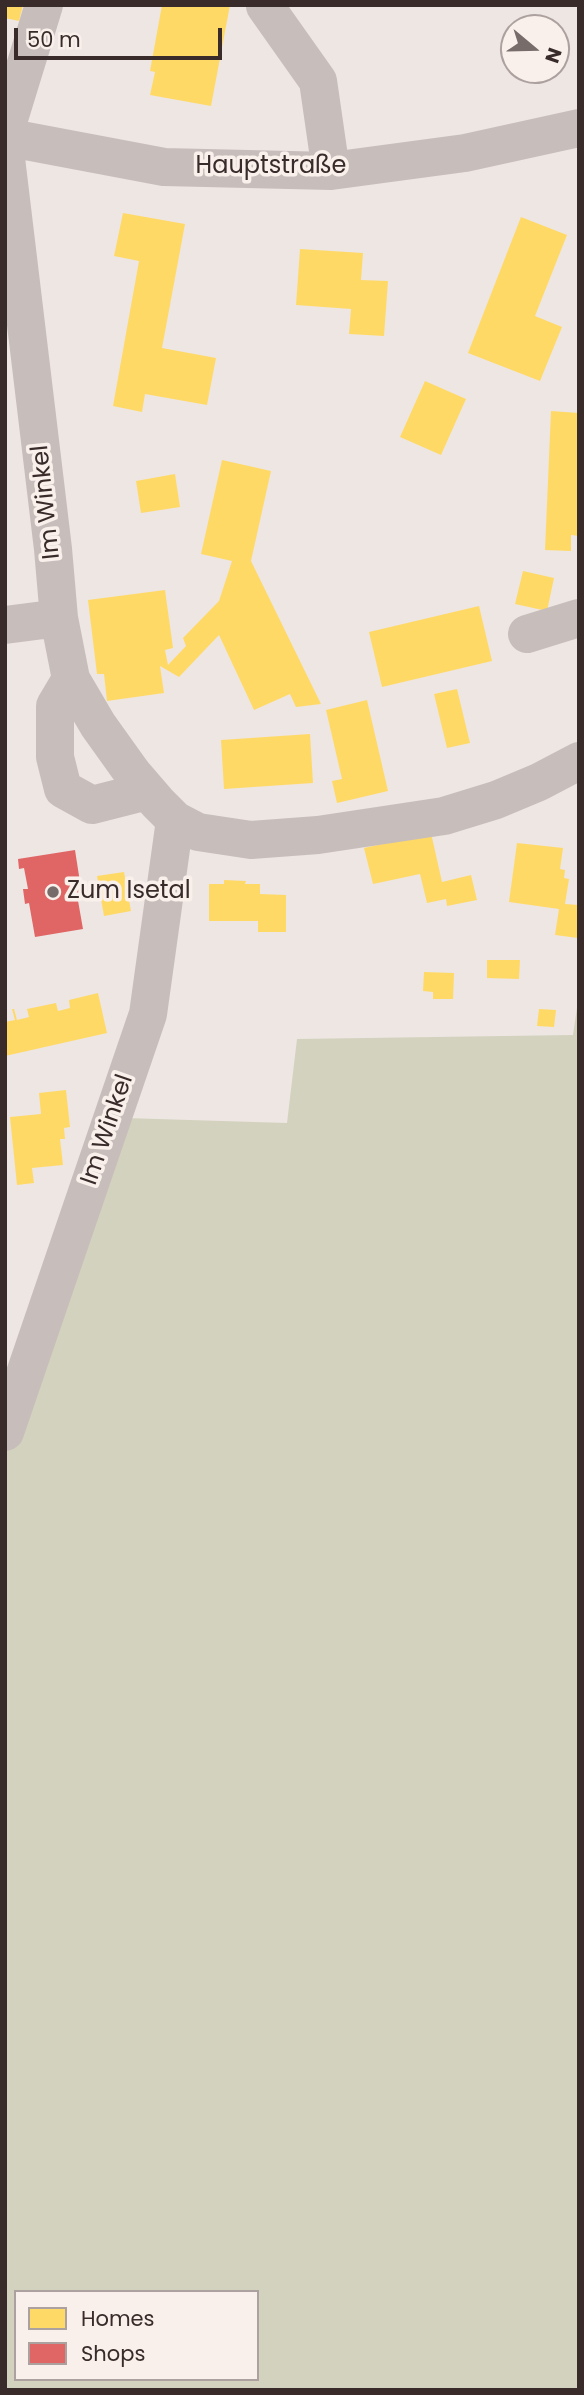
<!DOCTYPE html>
<html>
<head>
<meta charset="utf-8">
<style>
  body { margin:0 }
  #map { position:relative; width:584px; height:2395px; overflow:hidden; background:#eee6e3; font-family:Poppins,sans-serif }
  canvas { display:block }
  .frame { position:absolute; inset:0; border:7px solid #382b2a; pointer-events:none }
  .legend { position:absolute; left:14px; top:2290px; width:245px; height:91px; box-sizing:border-box; background:#faf0eb; border:2px solid #aca19e; margin:0; padding:9px 12px; list-style:none; font-size:21px; color:#382b2a }
  .legend li { display:flex; align-items:center; gap:14px; height:35px }
  .legend b { width:35px; border:2px solid #aca19e }
  .north { position:absolute; left:500px; top:14px; width:70px; height:70px; box-sizing:border-box; background:#faf0eb; border:2px solid #aca19e; border-radius:50%; rotate:109deg; font-size:19px; font-weight:700; line-height:28px; text-align:center; color:#382b2a }
  .north::after { content:''; display:block; margin:auto; width:24px; height:32px; background:#786c6b; clip-path:polygon(50% 0,100% 100%,50% 72%,0 100%) }
  .scale { position:absolute; left:14px; top:28px; width:208px; height:32px; box-sizing:border-box; border:4px solid #382b2a; border-top:0; padding-left:9px; font-size:21px; line-height:24px; white-space:nowrap; color:#382b2a; -webkit-text-stroke:5px #faf0eb; paint-order:stroke }
</style>
</head>
<body>
<div id="map">
<canvas width="584" height="2395"></canvas>
<div class="frame"></div>
<ul class="legend">
<li><b style="height:19px;background:#ffd966"></b>Homes</li>
<li><b style="height:19px;background:#e06666"></b>Shops</li>
</ul>
<div class="north">N</div>
<div class="scale">50 m</div>
</div>
<script>
const c = document.querySelector('canvas').getContext('2d');
c.lineJoin = 'round';
function fill(path, color) { c.fillStyle = color; c.fill(path, 'evenodd'); }
const shape = rows => new Path2D(rows.map(r => 'M' + r).join(''));
function strokePath(path, color, width, dash) { c.strokeStyle = color; c.lineWidth = width; c.lineCap = dash ? 'butt' : 'round'; c.setLineDash(dash || []); c.stroke(path); }
function write(font, color, halo, rows, align = 'center') {
  c.font = font + ' Poppins,sans-serif'; c.lineWidth = 7; c.setLineDash([]); c.textBaseline = 'middle'; c.strokeStyle = halo; c.fillStyle = color; for (const [text, x, y, turn = 0] of rows) {
    c.save(); c.translate(x, y); c.rotate((+turn || 0) * Math.PI / 180); c.textAlign = isNaN(turn) ? turn : align; if (halo) c.strokeText(text, 0, 0); c.fillText(text, 0, 0); c.restore();
  }
}
const green = shape([
  [579,994,579,2390,5,2390,5,1428,125,1118,287,1123,297,1039,573,1035],
  [16,2292,257,2292,257,2379,16,2379]
]);
const homes = shape([
  [5,5,23,5,19,21,5,18],
  [162,5,230,5,211,106,150,95,155,72,150,71],
  [123,213,185,224,162,348,216,358,207,405,145,394,142,412,113,406,139,261,114,256],
  [521,217,567,235,535,316,562,327,540,381,468,353],
  [300,249,363,253,361,280,388,281,384,336,349,334,351,309,296,305],
  [425,381,466,399,441,455,400,437],
  [551,411,579,413,579,536,571,535,571,551,545,550],
  [222,460,271,471,251,561,321,704,296,707,290,694,254,710,219,635,179,677,160,666,164,693,107,701,104,674,97,674,88,600,165,590,173,648,165,650,168,665,186,646,183,638,219,601,232,561,201,554],
  [175,474,180,507,141,513,136,481],
  [523,571,554,578,547,611,515,604],
  [479,606,492,661,382,687,369,632],
  [457,689,470,743,447,748,434,694],
  [367,700,388,791,337,803,332,781,342,779,326,710],
  [310,734,313,783,224,789,221,740],
  [431,833,442,882,471,875,477,900,447,906,446,899,427,903,420,874,373,884,364,848],
  [517,843,563,848,560,869,565,870,564,878,569,879,565,904,579,905,578,938,555,935,559,909,509,902],
  [124,872,131,911,104,916,97,876],
  [224,880,246,881,245,884,260,884,260,894,286,895,286,932,258,932,258,921,209,921,209,884,224,884],
  [487,960,520,960,519,979,487,978],
  [424,972,454,973,453,999,433,999,433,992,423,991],
  [98,993,107,1033,5,1056,5,1022,15,1020,12,1009,14,1009,17,1020,29,1017,27,1009,56,1003,58,1011,70,1008,69,1000],
  [539,1009,556,1010,554,1027,537,1026],
  [66,1090,70,1127,64,1128,65,1139,60,1139,63,1165,32,1168,34,1183,17,1185,10,1117,41,1114,39,1093]
]);
const shops = shape([
  [75,850,82,895,77,895,83,929,35,937,29,903,25,904,23,889,28,889,24,868,19,869,18,859]
]);
const minor = shape([
  [265,6,318,81,331,171],
  [5,132,44,5],
  [5,137,164,167,331,171,465,153,579,128],
  [5,150,53,549,59,618,71,679,98,725,133,774,158,803,175,820,198,832,251,840,318,835,444,816,496,800,539,782,579,761],
  [5,625,59,618],
  [527,634,579,618],
  [71,679,55,706,55,757,63,789,92,805,147,791],
  [5,1432,148,1014,175,820]
]);
const markers = [
  [53,892,7,"#786c6b"]
];
const streetNames = [
  ["Hauptstraße",271,167],
  ["Im Winkel",47,502,-96],
  ["Im Winkel",108,1130,-71]
];
const poiNames = [
  ["Zum Isetal",67,892]
];
fill(green, '#d3d2be');
fill(homes, '#ffd966');
fill(shops, '#e06666');
strokePath(minor, '#c7bebb', 38);
for (const [x, y, r, color] of markers) { const dot = new Path2D(); dot.arc(x, y, r, 0, 2 * Math.PI); c.fillStyle = color; c.fill(dot); strokePath(dot, '#faf0eb', 2.5); }
write('24px', '#382b2a', '#faf0eb', streetNames);
write('24px', '#382b2a', '#faf0eb', poiNames, 'left');
</script>
</body>
</html>
